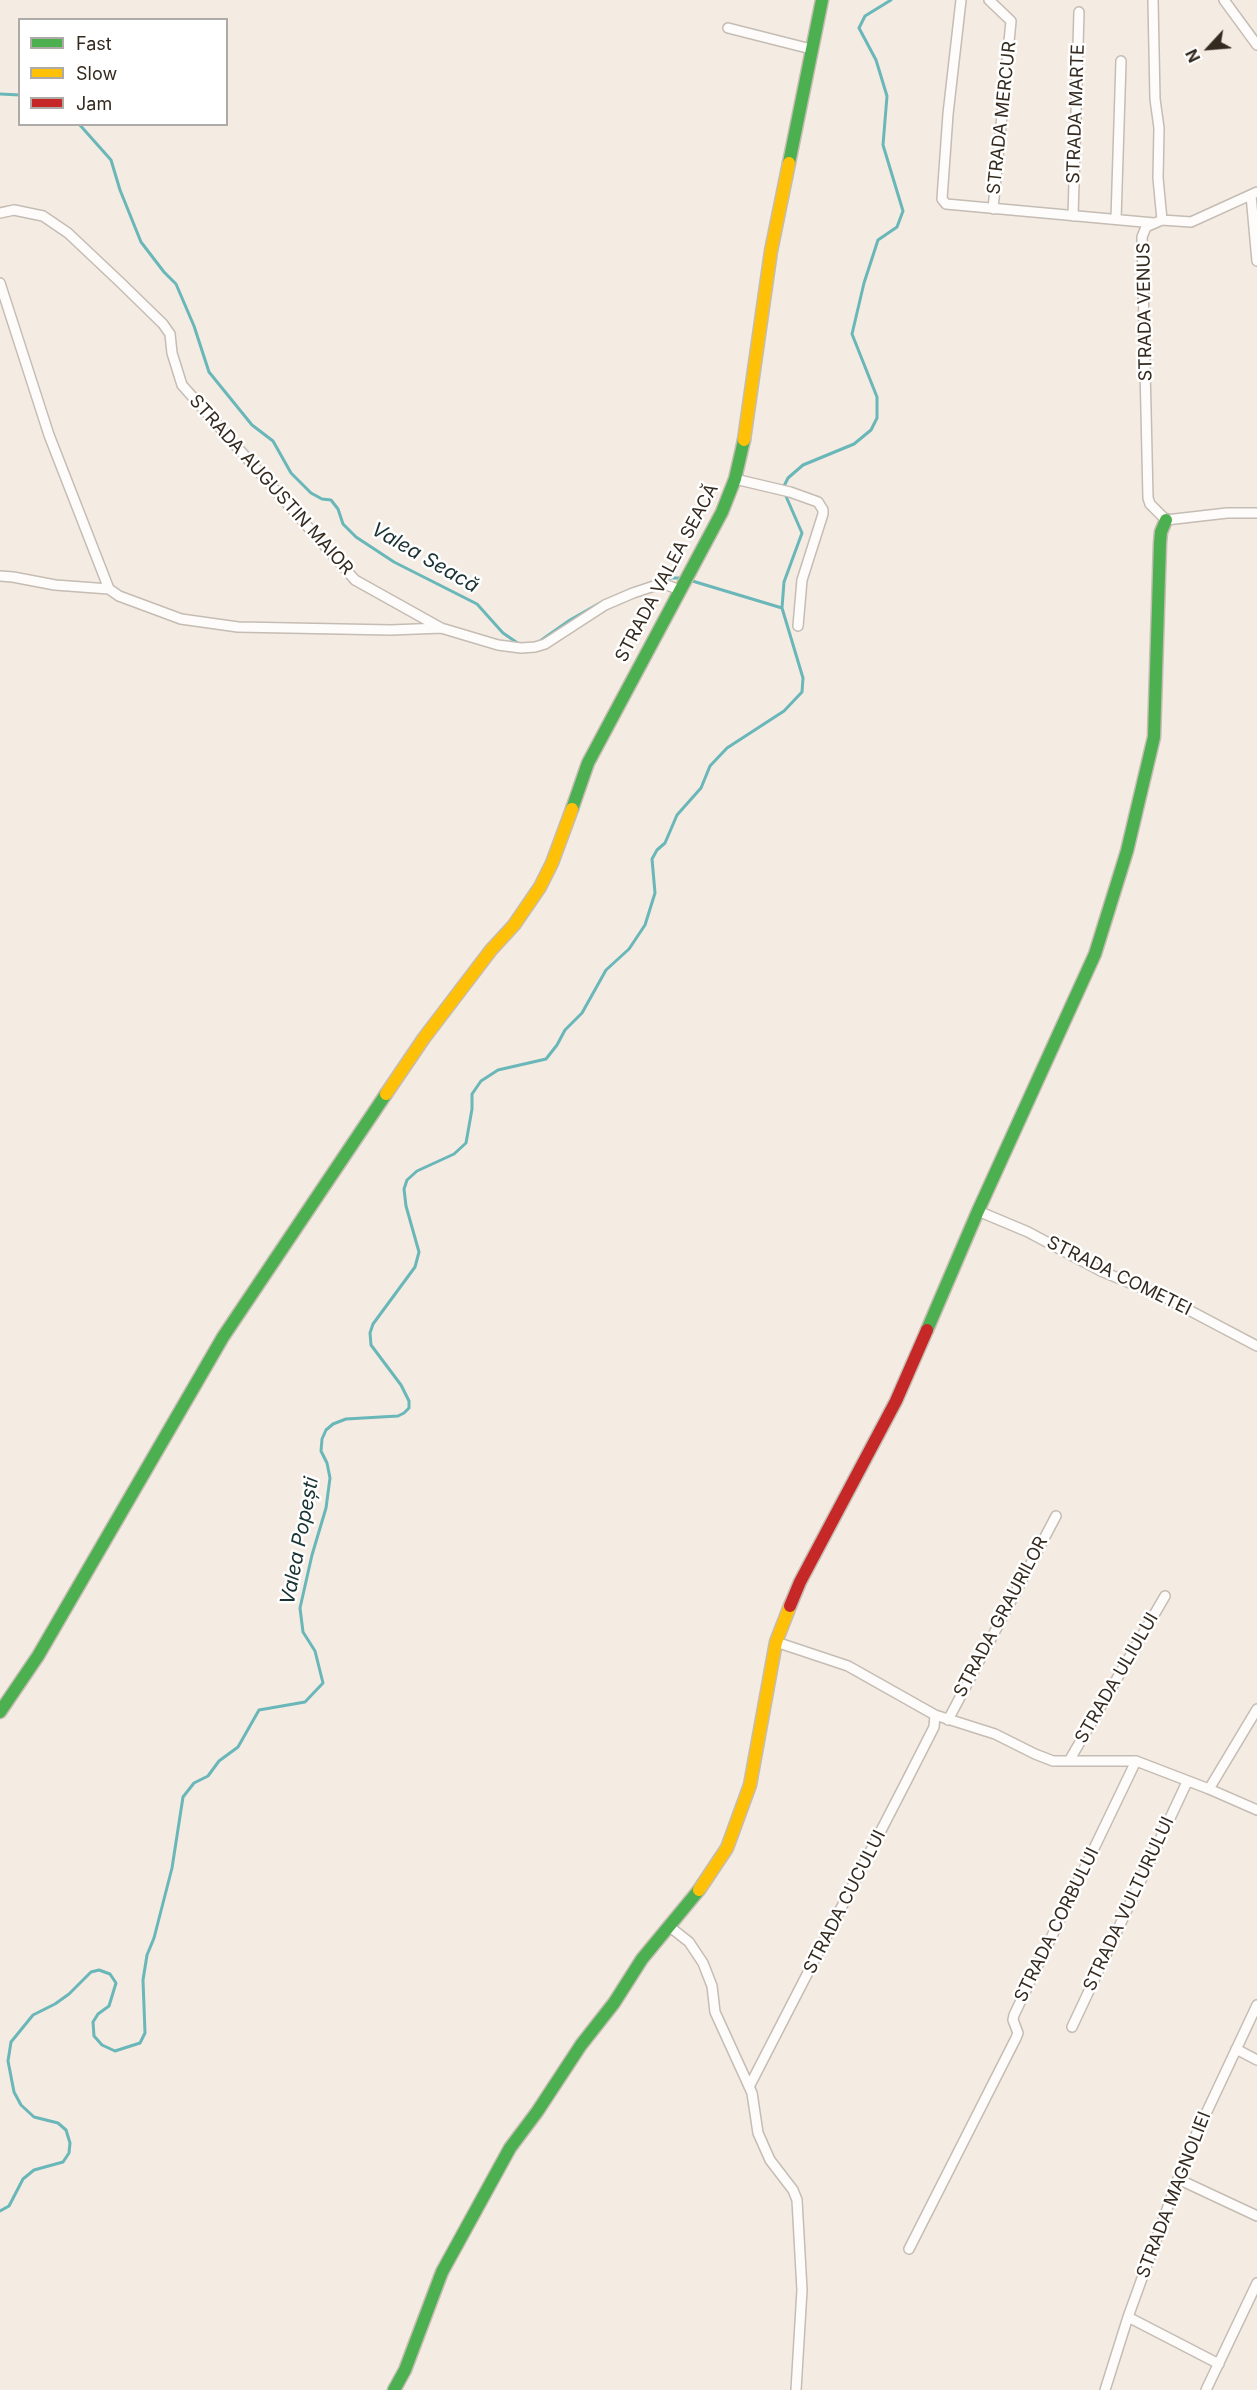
<!DOCTYPE html>
<html>
<head>
<meta charset="utf-8">
<style>
  body { margin:0 }
  #map { position:relative; width:1257px; height:2390px; overflow:hidden; background:#f4ebe2; font-family:Inter,sans-serif }
  canvas { display:block }
  .legend { position:absolute; left:18px; top:18px; width:210px; height:108px; box-sizing:border-box; background:#fff; border:2px solid #aeaaa5; margin:0; padding:8px 10px; list-style:none; font-size:18px; color:#352a1f }
  .legend li { display:flex; align-items:center; gap:12px; height:30px }
  .legend b { width:30px; border:2px solid #aeaaa5 }
  .north { position:absolute; left:1179px; top:18px; width:60px; height:60px; -webkit-text-stroke:4px #fff; paint-order:stroke; rotate:244deg; font-size:16px; font-weight:700; line-height:24px; text-align:center; color:#352a1f }
  .north::after { content:''; display:block; margin:auto; width:21px; height:27px; background:#352a1f; clip-path:polygon(50% 0,100% 100%,50% 72%,0 100%) }
</style>
</head>
<body>
<div id="map">
<canvas width="1257" height="2390"></canvas>
<ul class="legend">
<li><b style="height:8px;background:#4caf50"></b>Fast</li>
<li><b style="height:8px;background:#ffc107"></b>Slow</li>
<li><b style="height:8px;background:#c62828"></b>Jam</li>
</ul>
<div class="north">N</div>
</div>
<script>
const c = document.querySelector('canvas').getContext('2d');
c.lineJoin = 'round';
const shape = rows => new Path2D(rows.map(r => 'M' + r).join(''));
function strokePath(path, color, width, dash) { c.strokeStyle = color; c.lineWidth = width; c.lineCap = dash ? 'butt' : 'round'; c.setLineDash(dash || []); c.stroke(path); }
function write(font, color, halo, rows, align = 'center') {
  c.font = font + ' Inter,sans-serif'; c.lineWidth = 5; c.setLineDash([]); c.textBaseline = 'middle'; c.strokeStyle = halo; c.fillStyle = color; for (const [text, x, y, turn = 0] of rows) {
    c.save(); c.translate(x, y); c.rotate((+turn || 0) * Math.PI / 180); c.textAlign = isNaN(turn) ? turn : align; if (halo) c.strokeText(text, 0, 0); c.fillText(text, 0, 0); c.restore();
  }
}
const stream = shape([
  [0,94,20,95],
  [79,124,111,160,120,190,141,242,164,272,176,284,194,326,209,372,252,425,273,441,291,473,311,493,322,499,331,500,338,509,343,524,356,537,394,562,477,604,503,633,519,644],
  [783,488,788,478,803,465,854,444,871,430,877,418,877,397,852,334,864,283,878,240,897,227,903,211,883,145,887,96,876,60,859,28,865,16,891,0],
  [689,580,782,608],
  [651,583,668,578,682,578],
  [540,641,570,620,600,603],
  [0,2211,9,2206,23,2179,34,2170,63,2162,69,2153,70,2143,66,2130,58,2123,34,2117,21,2105,14,2092,8,2061,11,2042,33,2015,55,2004,69,1994,91,1972,99,1970,110,1974,116,1983,109,2006,98,2014,93,2022,94,2036,102,2045,115,2051,140,2043,145,2033,143,1980,147,1955,154,1938,172,1868,183,1797,194,1783,208,1776,219,1761,238,1747,259,1710,305,1702,323,1683,315,1651,303,1632,300,1608,312,1555,326,1508,330,1478,327,1463,321,1451,322,1439,326,1430,333,1424,346,1419,398,1416,404,1413,409,1408,409,1401,401,1385,371,1345,370,1333,373,1324,415,1267,419,1252,406,1206,404,1189,407,1180,417,1171,454,1154,466,1143,472,1109,472,1094,481,1081,498,1070,546,1059,557,1045,565,1030,582,1013,606,970,629,949,645,925,655,893,652,859,657,850,665,843,677,815,701,788,710,766,727,748,784,711,802,692,803,678,782,608,784,582,802,533,785,494]
]);
const street = shape([
  [961,0,948,114,942,199,946,204,1154,223],
  [989,0,1011,21,993,209],
  [1153,0,1155,99,1159,128,1158,178,1162,220],
  [1224,0,1257,45],
  [728,28,811,49],
  [1251,195,1257,261],
  [0,213,14,210,43,216,68,233,121,283,163,324,170,334,172,353,182,385,355,580,441,628],
  [1073,216,1079,12],
  [1116,219,1121,61],
  [1162,220,1146,227,1142,237,1148,498,1150,504,1166,520,1227,513,1257,513],
  [1162,220,1191,222,1257,192],
  [0,283,49,435,109,589,119,596,181,619,238,627,391,630,441,628,498,645,521,648,535,647,545,644,605,605,633,593,657,585,664,584,680,590],
  [735,479,790,492,818,502,823,510,823,514,802,580,798,626],
  [0,576,13,577,55,585,109,589],
  [978,1211,1028,1232,1101,1271,1166,1298,1257,1346],
  [776,1642,848,1666,935,1715,995,1734,1035,1754,1053,1761,1136,1761,1209,1789,1257,1810],
  [948,1720,1056,1516],
  [1069,1761,1165,1596],
  [1209,1789,1257,1709],
  [670,1927,689,1942,703,1963,712,1986,715,2012,752,2093,758,2133,770,2160,793,2190,797,2200,802,2290,796,2390],
  [1072,2027,1187,1782],
  [1236,2049,1257,2060],
  [749,2087,905,1784,934,1727,935,1715],
  [1178,2179,1257,2216],
  [909,2249,1016,2038,1018,2033,1013,2020,1014,2015,1136,1761],
  [1128,2317,1219,2364],
  [1105,2390,1128,2317,1187,2154,1257,2005],
  [1206,2390,1257,2283]
]);
const fast = shape([
  [789,163,822,0],
  [572,809,588,763,722,512,735,479,744,440],
  [927,1330,978,1211,1095,954,1127,851,1154,737,1160,543,1161,532,1166,520],
  [0,1712,38,1656,223,1337,386,1094],
  [394,2390,405,2370,442,2272,510,2148,537,2112,581,2045,614,2003,642,1959,699,1890]
]);
const slow = shape([
  [744,440,771,251,789,163],
  [386,1094,424,1038,491,950,514,925,540,887,552,863,572,809],
  [699,1890,727,1848,750,1785,776,1642,790,1606]
]);
const jam = shape([
  [790,1606,800,1582,896,1401,927,1330]
]);
const streetNames = [
  ["STRADA MARTE",1076,114,-88],
  ["STRADA MERCUR",1002,118,-84],
  ["STRADA VENUS",1145,312,-91],
  ["STRADA AUGUSTIN MAIOR",271,485,48],
  ["STRADA VALEA SEACĂ",667,573,-62],
  ["STRADA COMETEI",1119,1276,26],
  ["STRADA GRAURILOR",1001,1617,-62],
  ["STRADA ULIULUI",1117,1678,-60],
  ["STRADA CUCULUI",845,1902,-63],
  ["STRADA VULTURULUI",1129,1904,-65],
  ["STRADA CORBULUI",1057,1925,-64],
  ["STRADA MAGNOLIEI",1174,2195,-69]
];
const waterNames = [
  ["Valea Seacă",425,558,30],
  ["Valea Popești",300,1541,-79]
];
strokePath(stream, '#69b7b9', 3);
strokePath(street, '#c5bcb3', 12);
strokePath(fast, '#c5bcb3', 15);
strokePath(slow, '#c5bcb3', 15);
strokePath(jam, '#c5bcb3', 15);
strokePath(street, '#fdfcfb', 9);
strokePath(fast, '#4caf50', 12);
strokePath(slow, '#ffc107', 12);
strokePath(jam, '#c62828', 12);
write('18px', '#352a1f', '#fff', streetNames);
write('italic 20px', '#193233', '#fff', waterNames);
</script>
</body>
</html>
